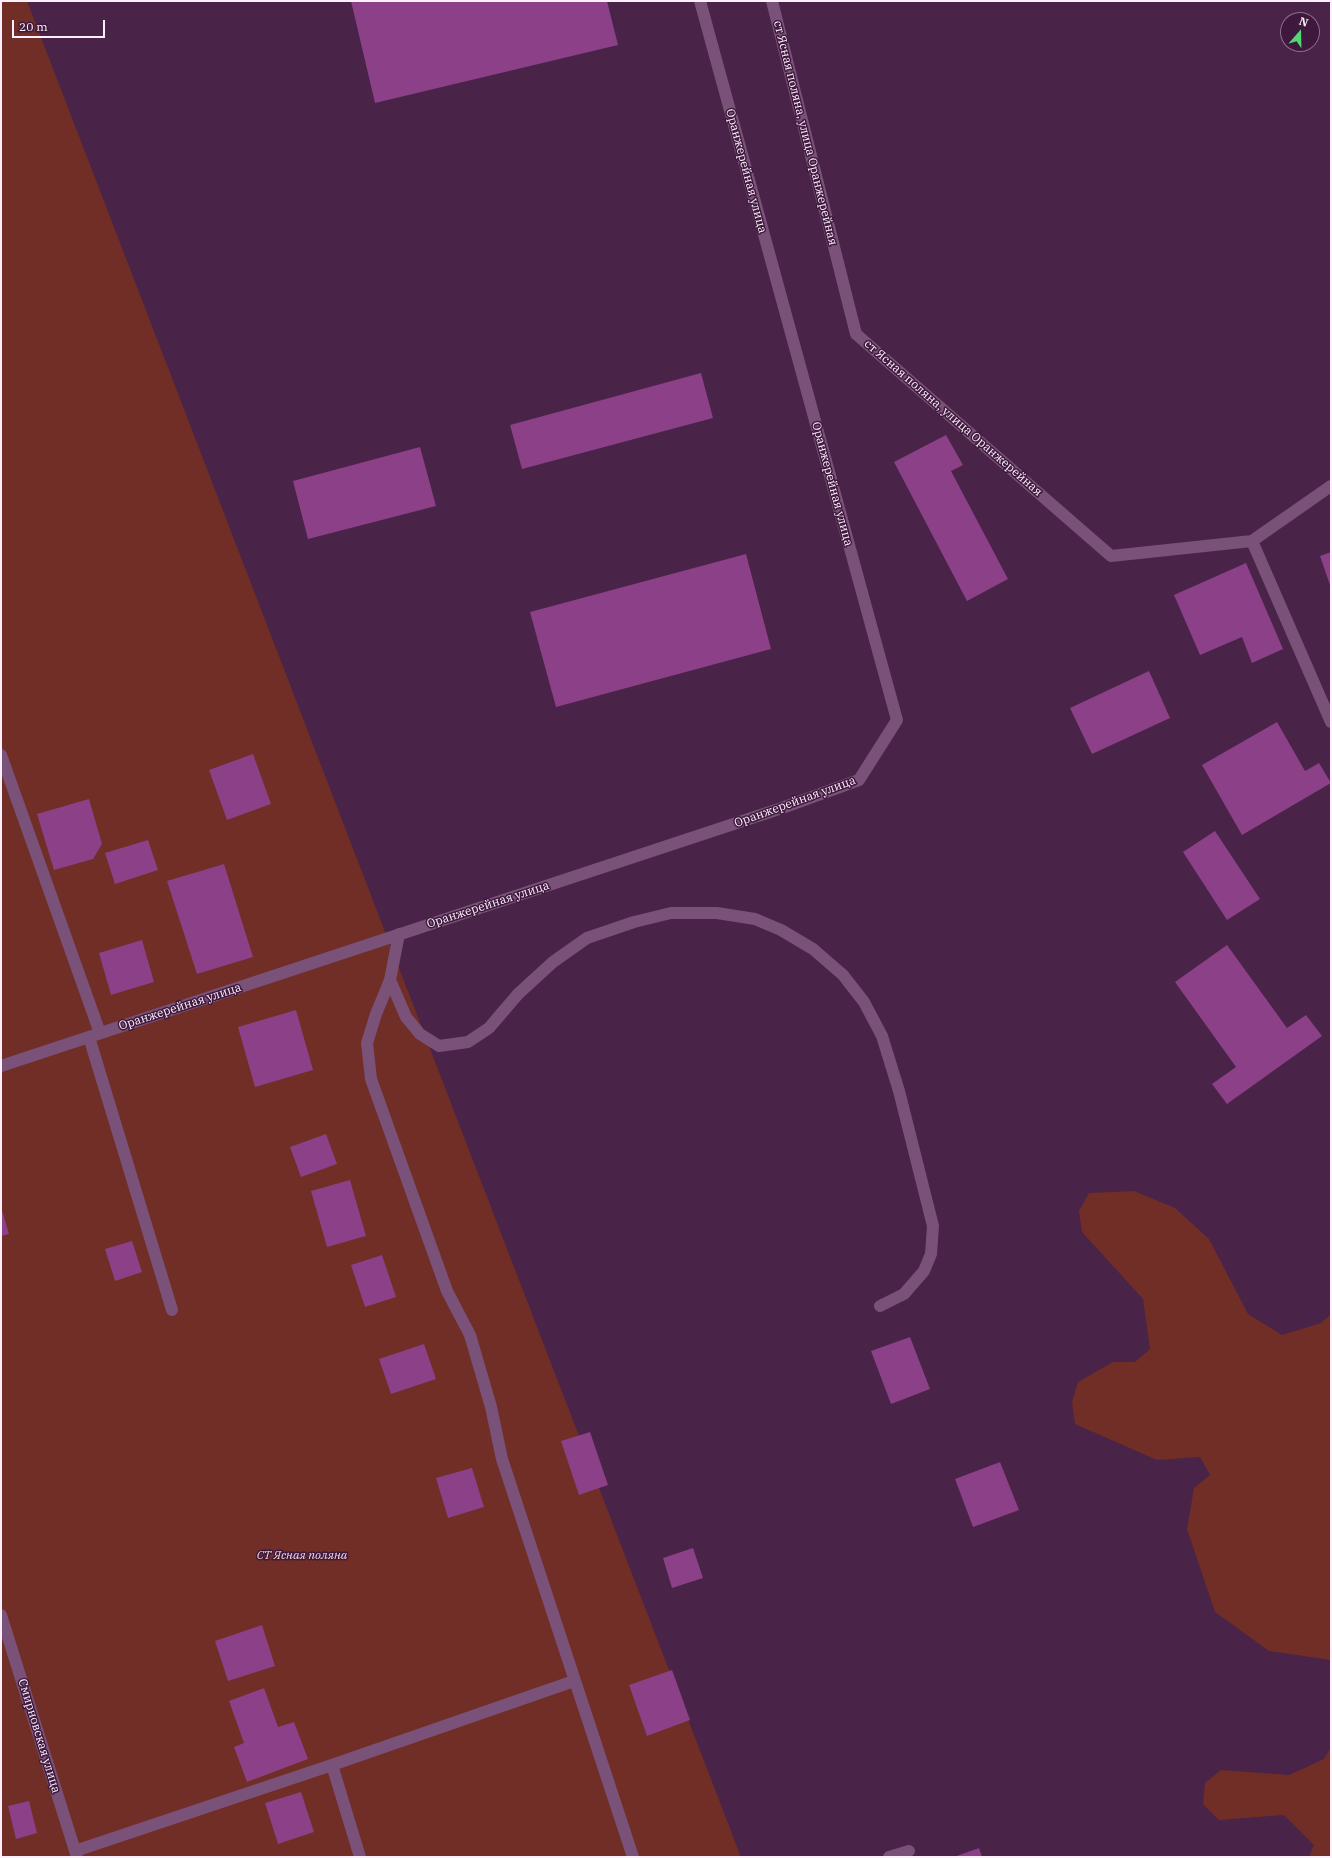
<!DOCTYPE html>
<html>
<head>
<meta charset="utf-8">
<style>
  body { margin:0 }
  #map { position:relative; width:1332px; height:1858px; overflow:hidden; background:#492348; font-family:"IBM Plex Serif",serif }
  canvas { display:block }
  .frame { position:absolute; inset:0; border:2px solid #feeffc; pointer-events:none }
  .north { position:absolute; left:1280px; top:12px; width:40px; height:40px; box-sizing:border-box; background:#3e193d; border:1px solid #8b6f89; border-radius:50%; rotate:20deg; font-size:11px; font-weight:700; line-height:16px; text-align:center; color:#feeffc }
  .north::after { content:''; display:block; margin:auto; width:14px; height:18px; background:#53d673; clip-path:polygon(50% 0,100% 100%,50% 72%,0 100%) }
  .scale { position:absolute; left:12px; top:20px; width:93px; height:18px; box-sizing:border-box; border:2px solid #feeffc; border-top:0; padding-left:5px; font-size:12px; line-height:14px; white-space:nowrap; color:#feeffc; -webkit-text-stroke:3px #3e193d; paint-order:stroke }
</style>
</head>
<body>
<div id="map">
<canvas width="1332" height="1858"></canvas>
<div class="frame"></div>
<div class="north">N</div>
<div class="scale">20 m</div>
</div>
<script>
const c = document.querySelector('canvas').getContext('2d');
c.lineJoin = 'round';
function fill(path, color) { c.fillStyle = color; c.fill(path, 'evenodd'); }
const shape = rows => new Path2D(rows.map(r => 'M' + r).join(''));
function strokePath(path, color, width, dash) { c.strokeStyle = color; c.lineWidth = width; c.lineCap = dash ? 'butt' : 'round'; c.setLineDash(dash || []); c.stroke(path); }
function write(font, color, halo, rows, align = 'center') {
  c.font = font + ' "IBM Plex Serif",serif'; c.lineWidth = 3; c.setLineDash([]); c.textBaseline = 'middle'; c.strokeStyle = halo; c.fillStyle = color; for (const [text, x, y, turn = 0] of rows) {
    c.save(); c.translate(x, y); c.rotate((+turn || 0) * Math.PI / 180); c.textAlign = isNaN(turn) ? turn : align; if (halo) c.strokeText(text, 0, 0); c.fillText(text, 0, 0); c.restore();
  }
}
const green = shape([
  [1,1,27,1,741,1857,1,1857],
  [1134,1191,1175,1208,1209,1239,1248,1314,1282,1335,1321,1323,1331,1314,1331,1660,1269,1651,1215,1612,1187,1529,1194,1488,1210,1475,1200,1457,1157,1460,1075,1424,1072,1402,1078,1382,1113,1362,1135,1362,1150,1349,1143,1299,1082,1232,1079,1211,1089,1193],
  [1331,1747,1331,1857,1309,1857,1314,1845,1284,1815,1219,1820,1203,1804,1205,1783,1221,1770,1289,1775,1324,1759]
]);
const building = shape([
  [351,1,607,1,618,45,375,103],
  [701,373,713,418,522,469,510,425],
  [946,435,963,465,951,471,1008,579,967,601,894,462],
  [420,447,436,506,308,539,293,481],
  [1331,552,1331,588,1320,556],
  [746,554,771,649,556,707,530,612],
  [1246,563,1283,649,1252,663,1242,637,1200,655,1174,595],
  [1149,671,1170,718,1092,754,1070,708],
  [1277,722,1305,771,1319,763,1331,783,1242,835,1202,765],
  [253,754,271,804,227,820,209,770],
  [89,799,102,844,93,859,54,870,37,814],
  [1215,831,1260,899,1227,920,1183,852],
  [148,840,158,870,115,884,105,853],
  [224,864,253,957,197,974,167,881],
  [142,940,154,982,111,995,99,953],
  [1227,945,1287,1028,1306,1015,1322,1036,1227,1104,1212,1084,1236,1067,1175,982],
  [296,1010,313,1070,255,1087,238,1027],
  [326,1134,337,1164,301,1177,290,1147],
  [350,1180,366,1236,327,1247,311,1191],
  [1,1207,9,1234,1,1236],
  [132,1241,142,1272,115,1281,105,1249],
  [382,1255,396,1297,365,1307,351,1265],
  [910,1337,930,1389,891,1404,871,1351],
  [424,1344,436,1379,391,1394,379,1359],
  [590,1432,608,1485,579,1495,561,1441],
  [1000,1462,1019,1510,973,1527,955,1479],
  [472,1468,484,1507,448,1518,436,1478],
  [693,1548,703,1578,672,1588,663,1558],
  [262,1625,275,1666,228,1681,215,1641],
  [672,1670,690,1720,647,1736,629,1685],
  [264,1688,278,1727,294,1722,308,1759,247,1782,234,1747,244,1743,229,1701],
  [301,1792,314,1832,278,1844,265,1803],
  [29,1801,37,1833,16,1839,8,1806],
  [979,1848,982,1857,954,1857]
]);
const minor = shape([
  [772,1,856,334,1111,556,1252,541,1331,486],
  [1252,541,1331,722],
  [1,755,100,1033],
  [399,934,390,980,376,1014,367,1043,371,1079,447,1291,470,1335,491,1407,502,1459,633,1857],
  [390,980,406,1017,420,1034,439,1046,468,1042,489,1028,518,994,553,962,587,938,634,922,671,913,717,913,755,919,781,930,813,949,843,975,864,1002,882,1036,899,1091,933,1226,931,1254,924,1271,904,1294,880,1306],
  [89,1037,172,1310],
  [1,1066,782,808,859,780,897,720,700,1],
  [1,1615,77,1857],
  [332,1765,360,1857],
  [75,1851,332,1765,574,1681],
  [889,1857,909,1851]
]);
const streetNames = [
  ["ст Ясная поляна, улица Оранжерейная",805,133,76],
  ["Оранжерейная улица",746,171,75],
  ["ст Ясная поляна, улица Оранжерейная",953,418,41],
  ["Оранжерейная улица",832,484,75],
  ["Оранжерейная улица",795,802,-20],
  ["Оранжерейная улица",488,905,-18],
  ["Оранжерейная улица",180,1007,-18],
  ["Смирновская улица",39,1736,73]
];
const parkNames = [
  ["СТ Ясная поляна",302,1556]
];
fill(green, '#702e26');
fill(building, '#8b4088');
strokePath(minor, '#7a5178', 12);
write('12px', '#feeffc', '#3e193d', streetNames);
write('italic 12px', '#f6d8d3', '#3e193d', parkNames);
</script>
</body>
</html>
